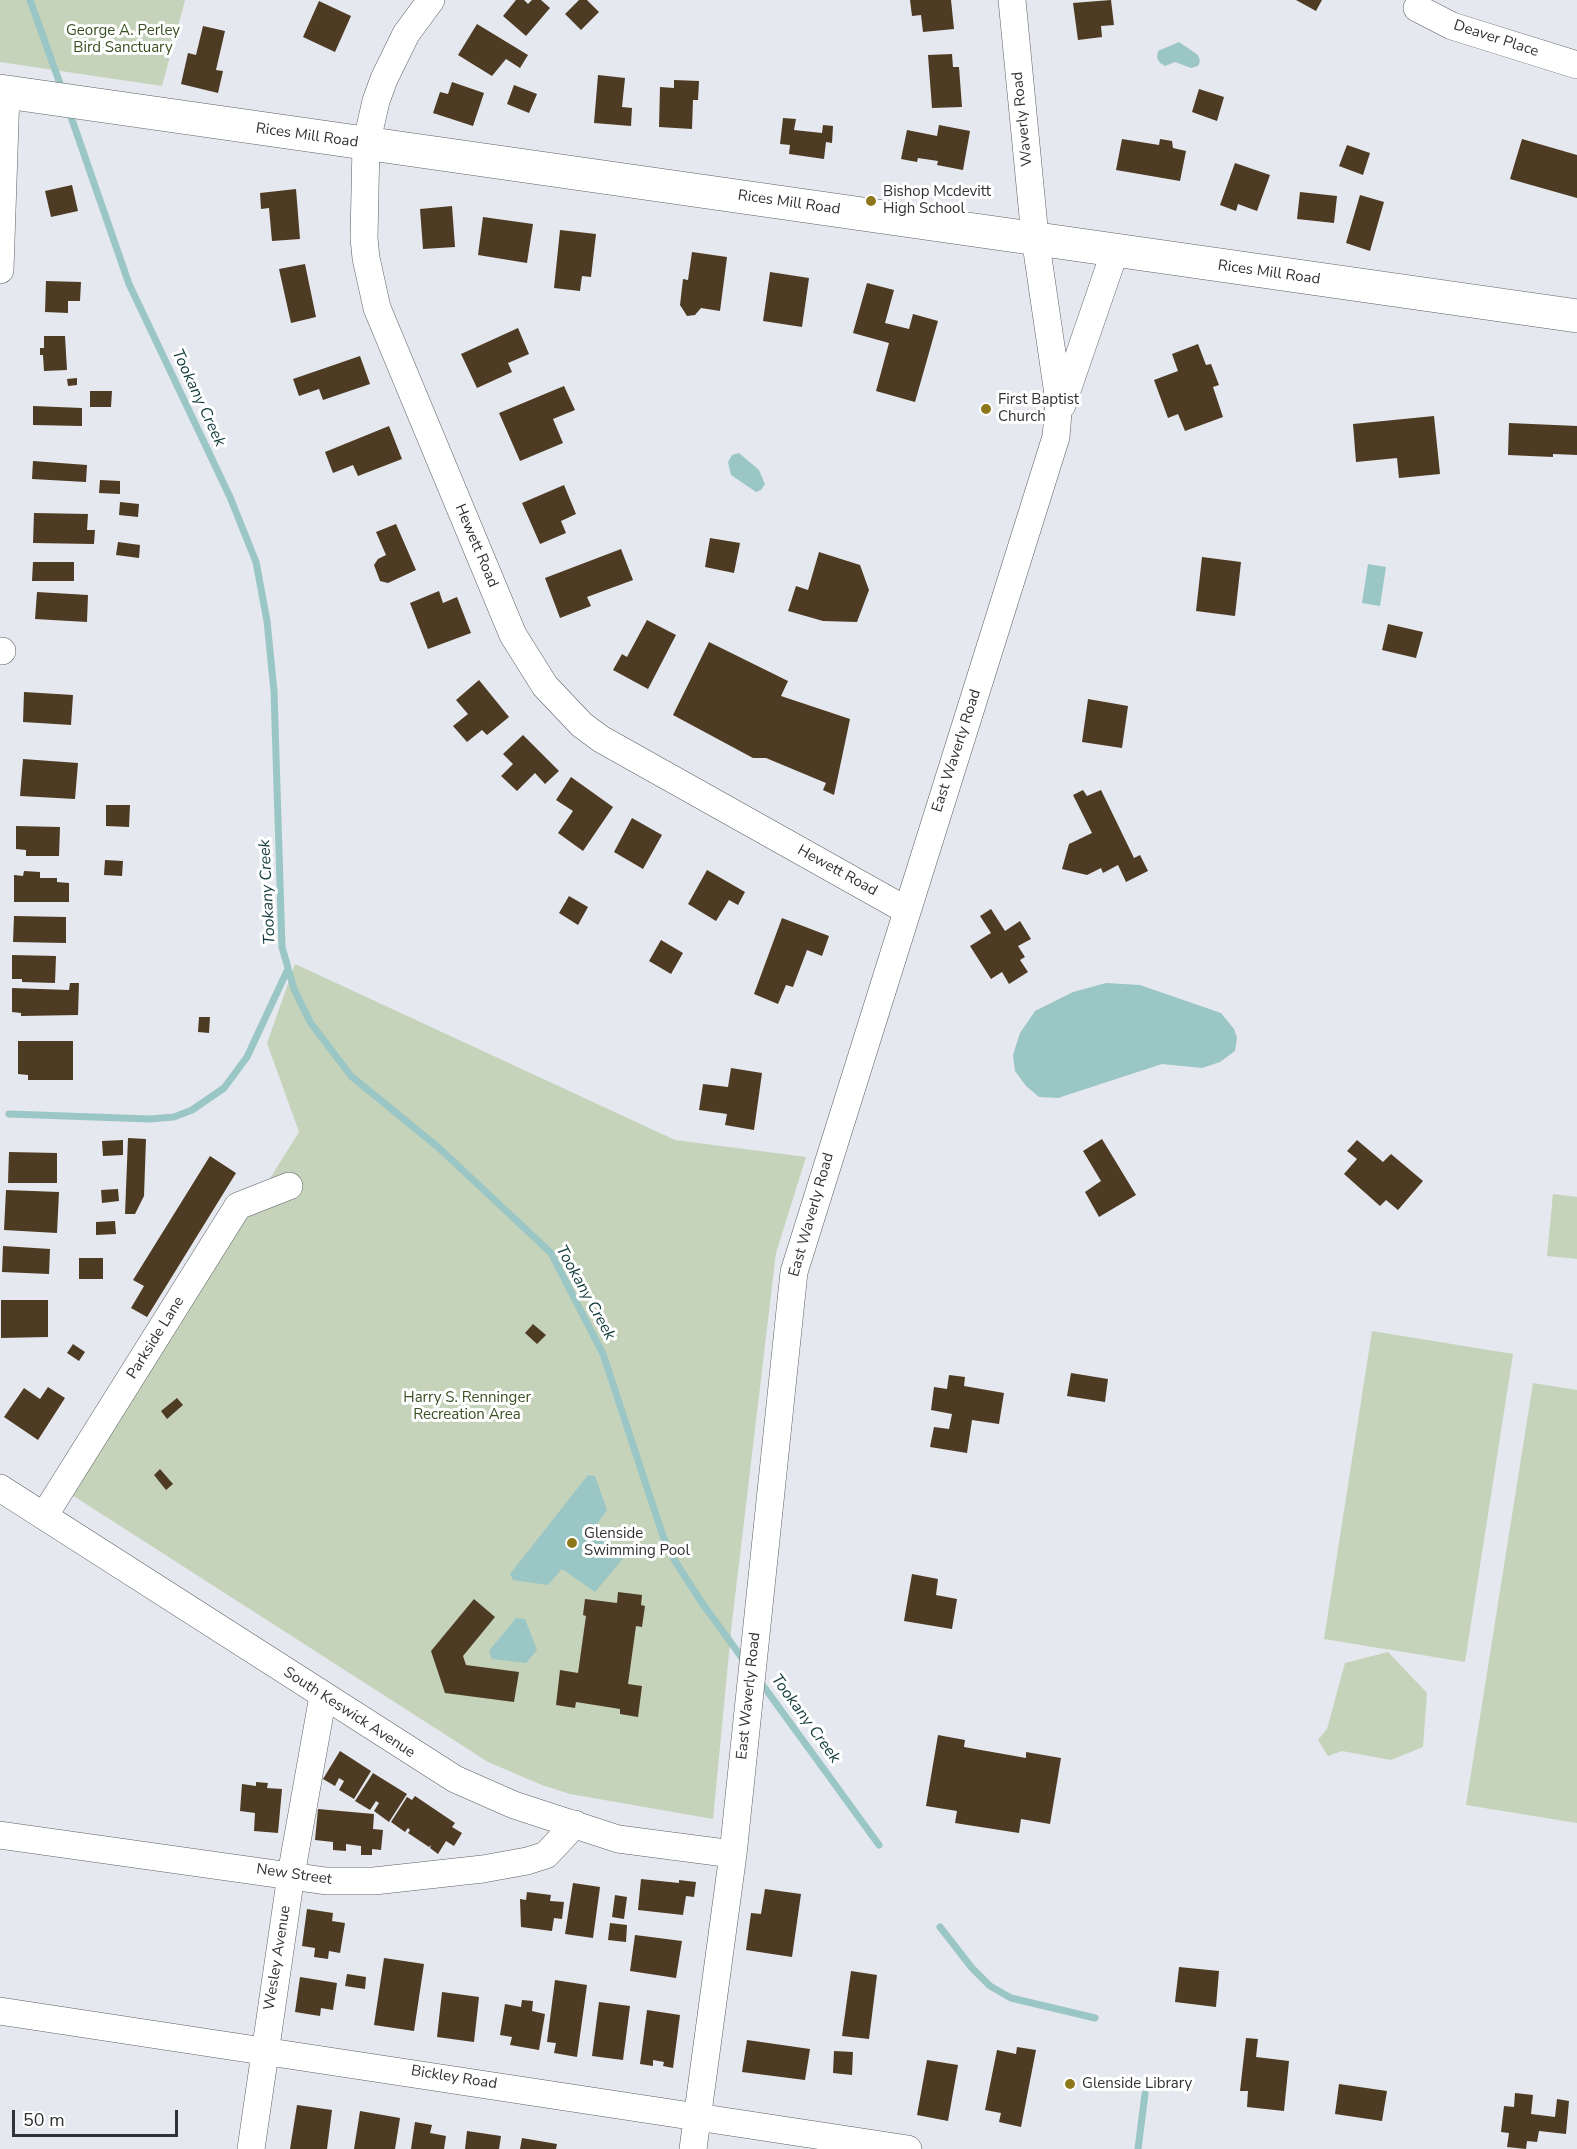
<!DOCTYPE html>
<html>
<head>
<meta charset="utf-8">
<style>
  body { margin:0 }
  #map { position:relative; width:1577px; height:2149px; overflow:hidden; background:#e5e8ee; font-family:"Nunito Sans",sans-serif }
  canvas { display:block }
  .scale { position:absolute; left:12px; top:2110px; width:166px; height:27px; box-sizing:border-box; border:3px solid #313235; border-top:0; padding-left:8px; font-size:18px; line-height:21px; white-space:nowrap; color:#313235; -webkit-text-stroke:4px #fff; paint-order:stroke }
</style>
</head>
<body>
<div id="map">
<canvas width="1577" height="2149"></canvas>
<div class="scale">50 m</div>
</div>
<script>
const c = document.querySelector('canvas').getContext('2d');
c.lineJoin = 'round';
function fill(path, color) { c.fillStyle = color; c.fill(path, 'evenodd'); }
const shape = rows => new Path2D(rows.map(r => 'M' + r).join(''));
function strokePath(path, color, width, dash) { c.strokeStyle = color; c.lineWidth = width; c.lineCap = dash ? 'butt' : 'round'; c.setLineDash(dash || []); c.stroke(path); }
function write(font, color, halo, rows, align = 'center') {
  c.font = font + ' "Nunito Sans",sans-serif'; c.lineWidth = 6; c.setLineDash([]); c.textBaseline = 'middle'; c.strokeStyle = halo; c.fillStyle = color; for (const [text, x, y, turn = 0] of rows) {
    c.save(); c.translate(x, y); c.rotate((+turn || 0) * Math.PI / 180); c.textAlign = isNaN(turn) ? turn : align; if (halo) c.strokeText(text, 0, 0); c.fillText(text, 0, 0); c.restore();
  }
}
const green = shape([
  [0,0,185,0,162,86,0,62],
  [295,964,675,1140,806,1157,776,1253,732,1622,713,1819,570,1794,542,1785,488,1762,72,1495,299,1132,267,1043],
  [1553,1194,1577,1197,1577,1259,1547,1256],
  [1372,1331,1513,1354,1465,1662,1324,1639],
  [1533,1383,1577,1390,1577,1823,1466,1805],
  [1388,1652,1427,1693,1423,1747,1391,1760,1342,1751,1328,1756,1318,1740,1327,1729,1345,1663]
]);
const water = shape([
  [1179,42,1198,55,1200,61,1198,66,1191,68,1175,62,1165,66,1160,63,1157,58,1158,51],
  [739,453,759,470,765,484,761,490,756,492,731,475,728,462,732,455],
  [1368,564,1386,567,1380,606,1362,603],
  [1106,983,1140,985,1221,1013,1234,1029,1237,1038,1235,1051,1220,1062,1202,1068,1162,1064,1058,1098,1039,1097,1026,1086,1015,1071,1013,1055,1020,1033,1035,1011,1073,992],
  [588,1475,595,1476,607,1510,594,1528,624,1557,595,1592,562,1569,548,1585,513,1580,510,1574],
  [516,1618,525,1619,537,1650,526,1663,492,1659,489,1651]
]);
const stream = shape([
  [30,0,63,92],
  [69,111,129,284,230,497,256,562,267,621,274,691,282,947,294,989,310,1022,351,1076,439,1148,551,1253,603,1354,663,1536,675,1561,702,1603,745,1662],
  [9,1114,150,1119,174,1117,192,1110,224,1088,247,1057,287,971],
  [759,1680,879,1845],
  [940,1927,972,1968,990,1986,1011,1998,1095,2018],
  [1138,2149,1145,2094]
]);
const building = shape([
  [516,0,524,0,528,4,532,0,541,0,550,8,526,36,503,16],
  [579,0,587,0,599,12,581,30,565,14],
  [910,0,951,0,954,29,923,32,921,15,912,16],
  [1111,0,1114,25,1101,26,1102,37,1078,40,1073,3],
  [1296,0,1322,0,1316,11],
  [319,1,351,16,335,52,303,37],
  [477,24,528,55,520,68,506,59,492,76,458,55],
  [203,26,225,31,216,70,223,71,218,93,181,84,188,53,196,55],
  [952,54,953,67,959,67,962,107,932,108,928,55],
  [598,75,625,78,622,107,632,108,631,126,594,123],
  [674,80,699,81,698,100,693,100,692,129,659,127,660,87,674,88],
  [452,82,484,93,473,126,433,113,440,92,448,94],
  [514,85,537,94,529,113,507,104],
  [1199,89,1224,97,1217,121,1192,112],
  [783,118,796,119,794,130,822,133,823,125,833,126,832,143,826,142,824,159,789,154,790,145,780,144],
  [939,125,970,131,963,170,937,165,938,161,918,158,917,162,901,159,907,130,937,136],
  [1122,139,1159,145,1160,139,1172,141,1173,148,1186,151,1180,181,1116,170],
  [1522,139,1577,155,1577,198,1510,179],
  [1347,145,1370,153,1363,175,1339,166],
  [1235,163,1270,175,1257,211,1238,204,1236,211,1220,205],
  [72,185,78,211,51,217,45,191],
  [296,189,300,239,272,241,269,208,261,209,260,193],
  [1300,192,1337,196,1334,223,1297,219],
  [1360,195,1384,202,1370,251,1346,243],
  [452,206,455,247,423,249,420,209],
  [483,217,533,224,527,263,478,255],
  [560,230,596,234,591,277,582,276,580,291,554,288],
  [692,252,727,257,720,311,701,308,695,315,687,316,680,305,683,279,688,280],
  [305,264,316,317,291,323,279,269],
  [770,272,809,278,802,327,763,321],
  [46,281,81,282,80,301,68,301,68,313,45,312],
  [867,283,894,290,885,323,909,329,913,314,938,321,915,402,876,391,889,343,853,333],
  [518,328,529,354,508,363,512,372,477,388,461,354],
  [44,336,65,336,67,370,44,371,43,355,40,355,40,348,44,348],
  [1198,344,1206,365,1211,364,1219,385,1213,387,1223,417,1185,431,1178,414,1168,418,1154,380,1178,371,1172,354],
  [360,356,370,384,323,400,319,389,299,396,293,379],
  [77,378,77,385,68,386,67,379],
  [564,386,575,410,553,419,563,443,520,461,499,413],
  [90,391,112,391,111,407,90,407],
  [33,406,82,408,82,426,33,425],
  [1434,416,1440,474,1399,478,1397,458,1356,462,1353,424],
  [1509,423,1577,426,1577,455,1553,454,1553,457,1508,455],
  [389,426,402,459,358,476,353,465,333,473,325,452],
  [33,461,87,465,86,482,32,479],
  [100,480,120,481,120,494,99,493],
  [564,485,576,514,561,521,566,533,540,544,522,503],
  [120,502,139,504,138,517,119,515],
  [34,513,88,514,87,530,95,530,94,544,33,543],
  [396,524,416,570,388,583,380,581,374,565,378,559,386,555,376,532],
  [710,538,740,543,734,573,705,567],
  [118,542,140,545,139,558,116,555],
  [621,549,633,580,587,597,591,606,560,618,545,578],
  [819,552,860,565,869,590,857,622,823,621,788,611,796,586,808,590],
  [1202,557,1241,562,1235,616,1196,611],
  [33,562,74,562,74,581,32,581],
  [439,591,443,603,457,597,471,633,428,649,410,603],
  [37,592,88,595,87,622,35,619],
  [647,620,676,635,648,689,613,670,622,654,627,657],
  [1388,624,1423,632,1416,658,1382,650],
  [709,642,788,681,781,696,850,719,834,795,823,790,826,783,766,758,753,758,673,715],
  [479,680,509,717,487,735,482,730,467,742,453,726,468,714,456,700],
  [24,692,73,695,71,725,23,722],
  [1088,699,1128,706,1122,748,1082,742],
  [523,735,559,771,545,784,535,773,517,791,501,776,513,764,503,754],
  [23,759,78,763,75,799,20,796],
  [571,777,613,807,583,851,558,833,573,811,556,800],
  [1083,790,1087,796,1101,790,1134,858,1140,855,1148,871,1126,882,1118,865,1103,873,1101,868,1087,875,1062,869,1069,844,1092,833,1073,795],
  [106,805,130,805,129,827,106,826],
  [632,818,662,835,643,869,614,852],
  [16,826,60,827,59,856,26,856,26,850,16,849],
  [105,860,123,861,122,876,104,875],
  [707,870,745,892,738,905,729,900,716,921,688,904],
  [24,871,40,872,40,878,57,878,57,882,69,883,69,902,14,902,14,875,23,876],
  [569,896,588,907,578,925,559,913],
  [991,909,1005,931,1020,921,1031,939,1018,946,1025,957,1020,960,1028,972,1009,984,1002,972,991,979,970,946,991,933,980,916],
  [14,916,66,917,66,943,13,942],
  [782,918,829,936,822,956,807,950,793,987,786,985,778,1004,754,994],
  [661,940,683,953,671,974,649,961],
  [12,955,56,956,55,983,22,982,22,979,12,979],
  [70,983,79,983,78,1015,21,1016,21,1013,12,1012,12,988,69,990],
  [199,1017,210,1017,209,1033,198,1032],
  [18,1041,73,1041,73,1080,28,1080,28,1075,18,1074],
  [731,1068,762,1073,754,1130,725,1125,727,1114,699,1110,703,1084,728,1087],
  [128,1138,146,1139,144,1196,135,1214,125,1214],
  [1102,1139,1136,1195,1099,1217,1085,1192,1101,1181,1083,1151],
  [123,1140,123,1155,103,1156,102,1141],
  [1357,1140,1383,1162,1391,1154,1423,1181,1398,1210,1386,1200,1380,1206,1344,1174,1357,1159,1347,1151],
  [9,1152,57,1153,57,1183,8,1183],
  [210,1156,236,1173,147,1317,131,1308,144,1286,133,1280],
  [118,1189,119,1201,102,1203,101,1190],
  [6,1190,59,1192,57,1233,4,1230],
  [115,1221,116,1234,96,1235,96,1222],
  [3,1246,50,1249,49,1274,2,1272],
  [79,1258,103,1258,103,1279,79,1279],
  [1,1300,48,1300,48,1337,1,1338],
  [533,1324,546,1335,537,1344,525,1333],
  [73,1344,85,1352,79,1361,67,1353],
  [1071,1373,1108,1379,1105,1402,1067,1396],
  [949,1375,965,1377,964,1386,1004,1393,999,1424,972,1420,967,1453,930,1447,934,1427,949,1429,952,1414,931,1410,934,1387,947,1389],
  [48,1387,65,1398,38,1440,4,1417,24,1388,40,1399],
  [177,1398,183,1405,167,1419,161,1411],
  [160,1469,173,1484,166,1490,154,1475],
  [912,1574,938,1579,936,1595,957,1599,952,1629,904,1621],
  [618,1592,642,1595,641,1605,645,1606,642,1627,636,1626,628,1684,642,1686,638,1717,620,1714,620,1709,576,1702,575,1708,556,1705,560,1670,578,1673,586,1616,583,1615,585,1599,617,1603],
  [474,1599,495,1617,463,1656,466,1665,519,1672,514,1702,445,1693,431,1651],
  [938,1735,965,1740,964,1747,1026,1758,1026,1752,1061,1758,1050,1824,1021,1819,1019,1833,955,1823,957,1811,926,1806],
  [340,1751,371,1771,354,1799,339,1790,344,1781,339,1778,335,1786,323,1779],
  [373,1773,407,1794,389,1822,374,1811,379,1803,376,1801,370,1810,355,1801],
  [256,1782,268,1783,267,1788,282,1789,278,1833,254,1831,255,1813,240,1811,242,1784,256,1786],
  [415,1796,455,1823,452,1827,462,1833,454,1846,446,1841,438,1854,430,1848,431,1845,429,1847,408,1833,410,1830,408,1828,405,1832,391,1822,407,1797,412,1800],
  [318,1809,374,1814,373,1829,383,1830,381,1850,372,1849,372,1855,361,1855,361,1846,346,1844,346,1851,333,1850,333,1842,315,1840],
  [641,1879,679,1883,679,1880,696,1882,694,1897,686,1896,683,1915,638,1910],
  [573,1883,600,1887,593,1938,565,1934],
  [765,1889,801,1894,792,1957,746,1950,751,1913,761,1914],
  [527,1892,551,1895,550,1901,564,1902,562,1919,554,1918,552,1931,521,1927,520,1899,526,1900],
  [615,1895,627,1897,624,1919,612,1917],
  [307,1909,333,1913,332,1921,345,1923,340,1953,329,1951,328,1959,314,1957,315,1948,302,1946],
  [610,1923,627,1925,626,1942,608,1940],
  [635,1935,682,1941,676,1978,630,1971],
  [384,1958,424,1964,414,2031,374,2025],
  [1179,1967,1219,1971,1216,2007,1175,2002],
  [851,1971,877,1975,869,2039,842,2036],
  [347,1974,366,1977,365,1989,345,1986],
  [300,1977,337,1983,333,2010,321,2008,320,2016,295,2012],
  [555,1980,587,1985,577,2057,554,2053,556,2043,547,2042],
  [442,1992,479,1997,474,2042,437,2037],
  [522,2000,533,2001,532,2011,545,2014,539,2050,510,2045,512,2037,500,2035,505,2004,521,2007],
  [599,2002,630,2006,623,2060,592,2056],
  [647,2010,680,2015,673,2068,663,2066,664,2062,653,2060,653,2066,640,2064],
  [1246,2038,1258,2039,1256,2057,1289,2061,1284,2111,1247,2107,1248,2091,1240,2091],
  [747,2040,810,2049,805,2080,742,2072],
  [1017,2047,1036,2050,1021,2127,999,2122,1001,2113,985,2110,997,2050,1016,2054],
  [834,2051,853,2052,852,2075,833,2073],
  [927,2060,958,2065,948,2121,917,2115],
  [1339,2084,1387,2091,1382,2121,1335,2114],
  [1515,2093,1533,2095,1531,2114,1555,2117,1557,2099,1569,2101,1566,2134,1539,2131,1537,2142,1527,2141,1526,2149,1507,2147,1509,2133,1501,2132,1504,2106,1514,2107],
  [297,2105,332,2110,327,2149,290,2149],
  [360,2111,400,2118,395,2149,354,2149],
  [415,2122,432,2125,430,2133,446,2136,444,2149,411,2149],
  [467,2131,501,2136,499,2149,465,2149],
  [522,2138,557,2144,556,2149,520,2149]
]);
const street = shape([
  [431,0,406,34,384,79,376,101,366,145,364,238,366,258,377,308,513,635,545,686,582,725,601,739,906,910],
  [1417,8,1452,26,1577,65],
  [0,270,6,92],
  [1062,405,1115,251],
  [0,651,2,651],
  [0,1488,455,1779,514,1805,618,1839,733,1854],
  [44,1516,238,1206,289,1186],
  [0,1835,326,1881,374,1881,483,1869,527,1861,546,1855,575,1824],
  [0,2011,908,2149],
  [251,2149,291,1875,323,1696],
  [693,2149,733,1854,794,1272,1056,437,1059,401,1035,237,1012,0]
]);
const secondary = shape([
  [0,91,1577,316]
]);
const markers = [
  [871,201,6,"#8d771b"],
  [986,409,6,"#8d771b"],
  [572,1543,6,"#8d771b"],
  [1070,2084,6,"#8d771b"]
];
const parkNames = [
  ["George A. Perley",123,31],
  ["Bird Sanctuary",123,48],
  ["Harry S. Renninger",467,1398],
  ["Recreation Area",467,1415]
];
const streetNames = [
  ["Deaver Place",1496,39,18],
  ["Waverly Road",1023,119,-96],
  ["Rices Mill Road",307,136,8],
  ["Rices Mill Road",789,203,8],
  ["Rices Mill Road",1269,273,8],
  ["Hewett Road",476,546,67],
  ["East Waverly Road",957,751,-72],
  ["Hewett Road",837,871,29],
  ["East Waverly Road",812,1215,-74],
  ["Parkside Lane",156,1338,-58],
  ["East Waverly Road",749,1696,-84],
  ["South Keswick Avenue",349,1713,33],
  ["New Street",294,1875,8],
  ["Wesley Avenue",278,1958,-81],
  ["Bickley Road",454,2078,9]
];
const poiNames = [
  ["Bishop Mcdevitt",883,192],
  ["High School",883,209],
  ["First Baptist",998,400],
  ["Church",998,417],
  ["Glenside",584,1534],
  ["Swimming Pool",584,1551],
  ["Glenside Library",1082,2084]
];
const waterNames = [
  ["Tookany Creek",198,398,65],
  ["Tookany Creek",268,892,-93],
  ["Tookany Creek",585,1293,61],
  ["Tookany Creek",805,1719,54]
];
fill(green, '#c5d3ba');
fill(water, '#9bc6c6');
strokePath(stream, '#9bc6c6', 7);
fill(building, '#4e3b23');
strokePath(street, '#5c5f64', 28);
strokePath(secondary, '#5c5f64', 34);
strokePath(street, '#fff', 27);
strokePath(secondary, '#fff', 33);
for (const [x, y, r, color] of markers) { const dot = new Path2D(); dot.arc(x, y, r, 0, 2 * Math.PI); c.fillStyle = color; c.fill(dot); strokePath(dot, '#fff', 2); }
write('15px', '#395022', '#fff', parkNames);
write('15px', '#313235', '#fff', streetNames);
write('15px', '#313235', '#fff', poiNames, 'left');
write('italic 16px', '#103a3b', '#fff', waterNames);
</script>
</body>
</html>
